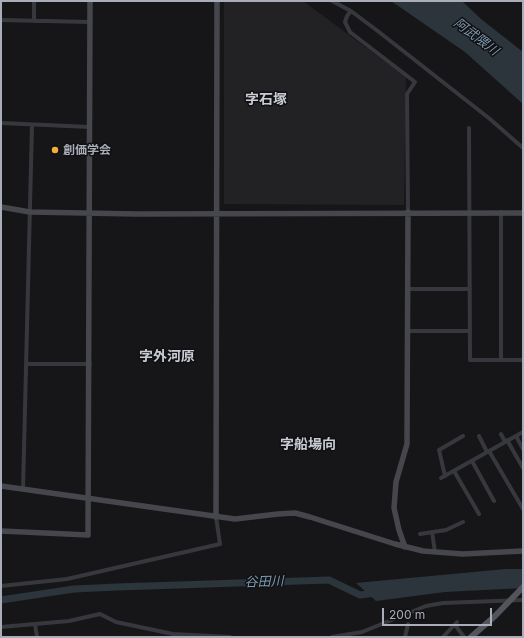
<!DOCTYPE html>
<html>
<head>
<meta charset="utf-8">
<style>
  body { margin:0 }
  #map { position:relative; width:524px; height:638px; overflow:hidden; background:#161618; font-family:Inter,sans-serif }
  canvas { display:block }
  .frame { position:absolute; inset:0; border:2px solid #a8adb8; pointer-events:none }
  .scale { position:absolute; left:382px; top:608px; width:110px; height:18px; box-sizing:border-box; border:2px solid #a8adb8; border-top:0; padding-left:5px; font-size:12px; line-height:14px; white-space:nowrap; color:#a8adb8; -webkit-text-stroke:3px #111113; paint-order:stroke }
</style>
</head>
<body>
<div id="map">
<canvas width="524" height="638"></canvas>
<div class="frame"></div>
<div class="scale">200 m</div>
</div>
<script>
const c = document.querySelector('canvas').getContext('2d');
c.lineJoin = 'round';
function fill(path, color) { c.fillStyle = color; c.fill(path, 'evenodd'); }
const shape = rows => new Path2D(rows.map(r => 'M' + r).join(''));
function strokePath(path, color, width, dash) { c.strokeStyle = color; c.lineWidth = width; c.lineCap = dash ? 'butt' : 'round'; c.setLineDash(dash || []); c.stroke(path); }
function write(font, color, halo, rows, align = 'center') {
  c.font = font + ' Inter,"Noto Sans JP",sans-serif'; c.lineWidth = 3; c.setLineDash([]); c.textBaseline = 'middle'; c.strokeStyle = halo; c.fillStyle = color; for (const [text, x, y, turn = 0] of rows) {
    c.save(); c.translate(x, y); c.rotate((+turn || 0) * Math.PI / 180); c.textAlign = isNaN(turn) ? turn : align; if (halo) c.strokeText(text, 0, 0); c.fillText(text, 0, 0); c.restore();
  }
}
const built = shape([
  [224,1,303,1,406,77,404,205,224,204]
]);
const water = shape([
  [391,1,462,1,481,19,523,52,523,104,465,52],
  [506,569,523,569,523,588,445,592,376,601,356,583]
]);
const river = shape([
  [1,600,74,589,117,587,329,580,360,595,376,593]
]);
const street = shape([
  [332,1,351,11,379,32,490,119,523,148],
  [351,11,347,16,345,22,350,32,415,82,407,94,408,212],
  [1,20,90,22],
  [34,21,34,1],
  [1,123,90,127],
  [469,128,470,360,523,360],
  [408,289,470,289],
  [408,331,469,331],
  [501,360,501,212],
  [26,364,90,364],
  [501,434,505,442],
  [479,436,487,452],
  [516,436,523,449],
  [507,440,523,468],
  [489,451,523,509],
  [472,461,494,501],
  [454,471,479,514],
  [445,476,439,450,463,436],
  [441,478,523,432],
  [23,489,32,125],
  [432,532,435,552],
  [420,534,446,530,463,522],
  [1,586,67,579,220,544,216,517],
  [35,624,37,637],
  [455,625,464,637],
  [1,627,69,621,100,614,116,622,173,634,230,637],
  [332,637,362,632,426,606,443,603,523,600],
  [405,637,408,624],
  [443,637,457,622]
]);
const secondary = shape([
  [1,207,30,212,136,214,523,213],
  [1,486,235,519,278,514,295,513,310,517,395,544,423,551,463,554,523,551],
  [216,517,217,1],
  [1,531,88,535,90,1],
  [405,547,399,530,394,508,396,482,407,444,408,212]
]);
const primary = shape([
  [471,637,495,616,523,587]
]);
const markers = [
  [55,150,4,"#f2b134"]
];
const poiNames = [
  ["創価学会",63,150]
];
const waterNames = [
  ["阿武隈川",476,37,37],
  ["谷田川",264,582,-2]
];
const quarterNames = [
  ["字石塚",266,100],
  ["字外河原",167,357],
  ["字船場向",308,445]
];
fill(built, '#222225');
fill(water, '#2c353c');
strokePath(river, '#2c353c', 7);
strokePath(street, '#37383d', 4);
strokePath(secondary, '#45474d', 5.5);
strokePath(primary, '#53555c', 6);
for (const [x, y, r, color] of markers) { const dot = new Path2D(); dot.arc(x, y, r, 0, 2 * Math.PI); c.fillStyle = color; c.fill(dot); strokePath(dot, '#111113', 1.5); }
write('bold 12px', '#a8adb8', '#111113', poiNames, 'left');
write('italic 13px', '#7f9bb3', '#111113', waterNames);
write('bold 14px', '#c9ccd4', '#111113', quarterNames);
</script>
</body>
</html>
